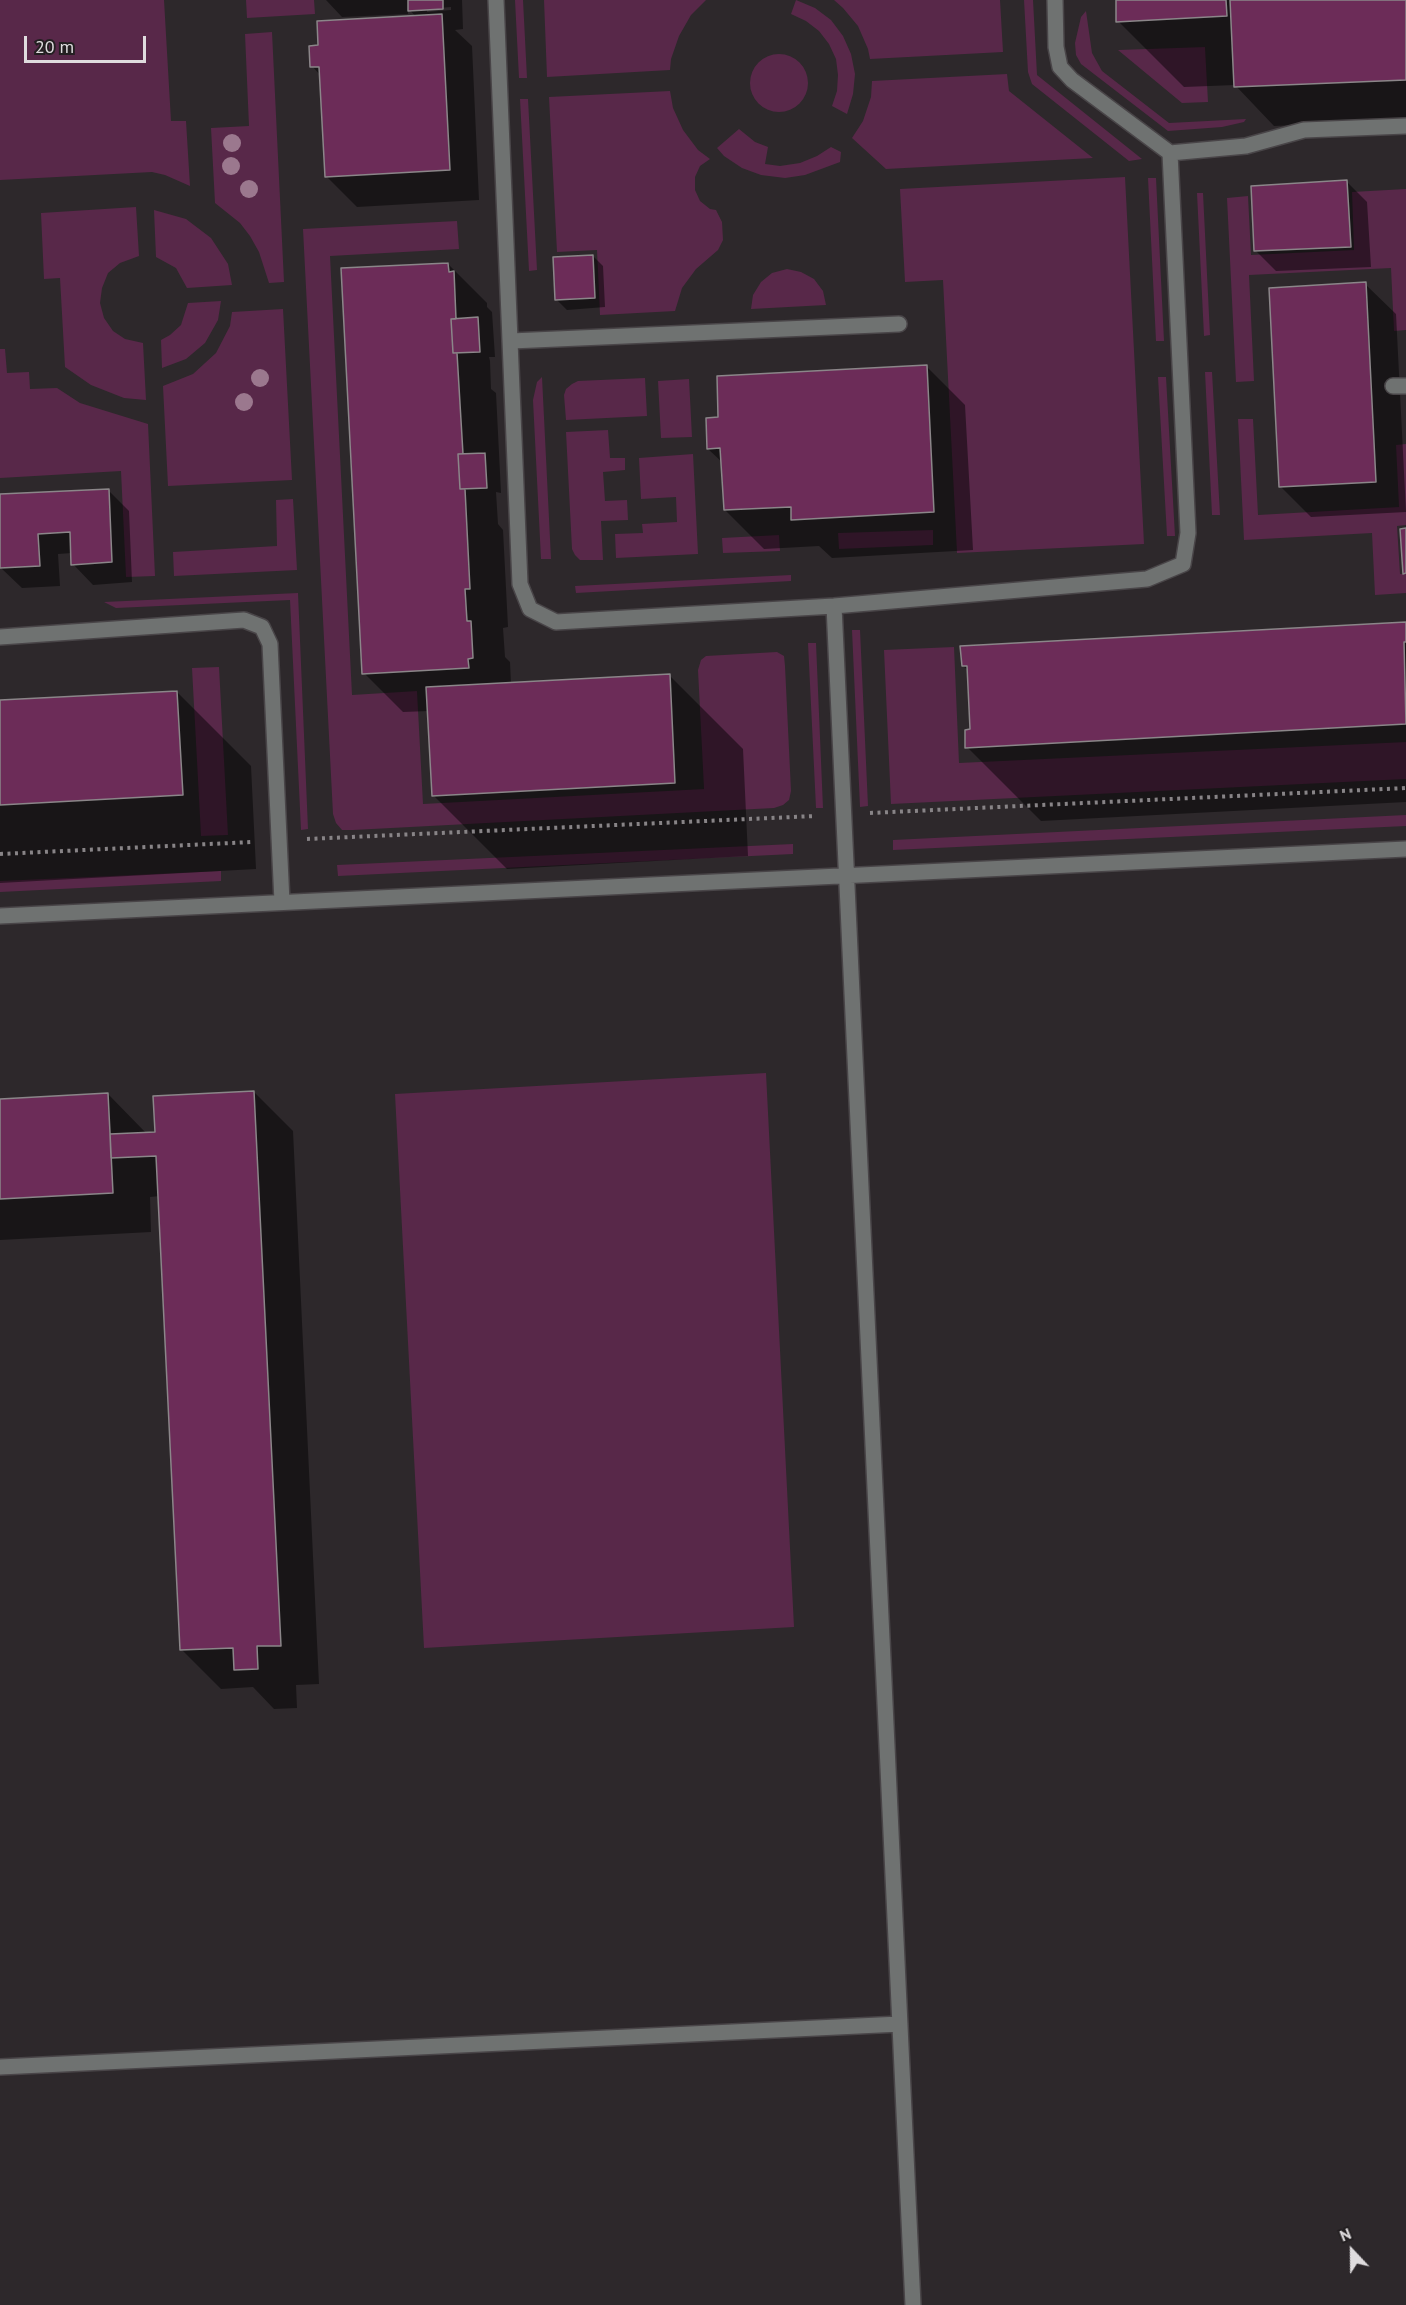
<!DOCTYPE html>
<html>
<head>
<meta charset="utf-8">
<style>
  body { margin:0 }
  #map { position:relative; width:1406px; height:2305px; overflow:hidden; background:#2d282b; font-family:"PT Sans",sans-serif }
  canvas { display:block }
  .north { position:absolute; left:1322px; top:2221px; width:60px; height:60px; -webkit-text-stroke:4px #231f21; paint-order:stroke; rotate:338deg; font-size:16px; font-weight:700; line-height:24px; text-align:center; color:#dfdcde }
  .north::after { content:''; display:block; margin:auto; width:21px; height:27px; background:#dfdcde; clip-path:polygon(50% 0,100% 100%,50% 72%,0 100%) }
  .scale { position:absolute; left:24px; top:36px; width:122px; height:27px; box-sizing:border-box; border:3px solid #dfdcde; border-top:0; padding-left:8px; font-size:18px; line-height:21px; white-space:nowrap; color:#dfdcde; -webkit-text-stroke:4px #231f21; paint-order:stroke }
</style>
</head>
<body>
<div id="map">
<canvas width="1406" height="2305"></canvas>
<div class="north">N</div>
<div class="scale">20 m</div>
</div>
<script>
const c = document.querySelector('canvas').getContext('2d');
c.lineJoin = 'round';
function fill(path, color) { c.fillStyle = color; c.fill(path, 'evenodd'); }
const shape = rows => new Path2D(rows.map(r => 'M' + r).join(''));
function strokePath(path, color, width, dash) { c.strokeStyle = color; c.lineWidth = width; c.lineCap = dash ? 'butt' : 'round'; c.setLineDash(dash || []); c.stroke(path); }
const green = shape([
  [0,0,164,0,171,121,186,121,190,186,165,175,152,172,0,180],
  [246,0,314,0,315,14,247,18],
  [515,0,523,0,527,78,519,78],
  [544,0,706,0,691,15,679,36,671,59,670,70,547,77],
  [796,0,815,8,831,20,843,36,851,54,855,74,853,94,847,114,832,106,837,91,838,75,836,59,829,44,819,31,806,21,791,14],
  [834,0,1000,0,1003,52,870,59,868,49,858,26,843,8],
  [1024,0,1033,0,1037,75,1142,159,1129,161,1032,84,1028,72],
  [1086,11,1092,53,1102,71,1169,123,1246,119,1244,122,1222,127,1168,131,1081,64,1076,55,1075,43,1081,17],
  [272,32,284,282,269,283,259,252,250,236,240,223,215,203,211,128,249,126,245,34],
  [1205,47,1208,102,1182,103,1118,50],
  '750 83a29 29 0 1 1 58 0a29 29 0 1 1-58 0Z',
  [1007,74,1009,91,1093,158,886,169,852,138,863,121,871,97,872,81],
  [670,91,673,108,683,130,698,150,710,159,700,166,695,177,695,190,700,201,710,209,716,210,722,222,723,240,718,250,696,269,682,288,675,311,600,315,597,250,557,252,549,97],
  [520,99,528,99,537,270,529,271],
  [739,129,755,142,768,147,765,164,780,166,800,163,817,156,831,147,841,152,840,162,805,175,785,178,761,175,742,168,724,156,717,148],
  [1125,177,1144,544,957,553,943,280,905,282,900,189],
  [1148,178,1156,178,1164,341,1156,341],
  [1406,189,1406,330,1394,331,1391,268,1249,275,1254,381,1236,382,1227,198,1248,196,1251,255,1354,250,1352,192],
  [1197,193,1203,193,1210,335,1204,336],
  [136,207,139,256,120,263,108,273,102,288,100,303,104,318,113,331,125,339,143,343,146,400,124,398,91,385,65,367,60,278,44,279,41,213],
  [154,210,186,219,211,238,228,264,232,285,187,288,176,268,156,257],
  [457,221,459,249,330,256,352,695,417,691,423,804,704,789,698,670,701,660,706,656,777,652,784,656,785,666,791,791,789,800,783,805,774,808,353,830,342,830,336,823,333,814,303,229],
  [787,269,801,272,814,279,823,291,826,305,751,309,753,295,761,282,772,273],
  [221,301,218,320,205,343,186,359,162,368,161,340,170,335,181,325,188,303],
  [283,309,292,480,168,486,163,386,193,374,216,353,230,326,232,312],
  [0,349,5,349,7,373,29,372,30,389,57,388,80,403,148,424,155,576,126,577,121,471,0,478],
  [1205,372,1212,372,1220,515,1212,515],
  [542,377,551,559,541,559,533,400,537,382],
  [1158,377,1166,377,1175,536,1167,536],
  [645,378,647,416,566,420,564,395,566,389,572,384,578,381],
  [689,379,692,437,661,438,658,381],
  [1238,419,1253,419,1258,515,1399,507,1396,445,1406,444,1406,525,1397,526,1400,574,1406,574,1406,593,1375,595,1372,533,1244,540],
  [608,430,610,458,625,458,625,470,603,472,605,501,627,500,628,520,601,521,603,560,580,560,575,555,572,549,566,432],
  [693,454,698,554,616,558,615,534,643,533,642,524,677,522,676,497,641,499,639,458],
  [293,499,297,570,174,576,173,552,277,546,276,500],
  [933,530,933,545,839,549,838,533],
  [779,535,780,551,723,553,722,538],
  [791,575,791,581,576,593,575,586],
  [298,593,308,829,301,830,290,600,116,608,104,602],
  [852,630,860,630,868,806,860,807],
  [808,643,816,643,823,808,816,808],
  [954,647,959,763,1406,742,1406,779,891,804,884,650],
  [219,667,228,835,201,836,192,668],
  [1406,815,1406,826,893,850,893,840],
  [793,844,793,854,338,876,337,865],
  [221,871,221,881,0,892,0,881],
  [766,1073,794,1627,424,1648,395,1094]
]);
const shadow = shape([
  [326,0,462,0,463,29,455,30,472,46,479,200,357,207,326,176,321,76,312,66,416,17,408,8,408,14,342,17],
  [451,7,451,10,427,12,427,9],
  [1117,0,1406,0,1406,120,1274,126,1235,85,1184,87,1118,21],
  [1347,182,1367,202,1371,267,1276,271,1256,251],
  [593,256,603,266,605,307,567,310,557,300],
  [448,264,487,303,487,307,492,312,495,357,489,357,490,361,491,389,496,393,501,493,496,492,498,524,503,530,508,627,503,628,505,657,510,662,511,684,669,675,743,749,748,856,507,869,433,795,429,711,403,712,364,673],
  [1365,284,1396,314,1406,512,1311,517,1280,486],
  [926,366,965,405,973,550,832,558,819,546,764,549,725,510,723,463,708,449,720,418],
  [108,490,129,511,132,582,93,585,73,564,72,553,58,554,60,586,22,588,1,568,0,496],
  [1406,623,1406,802,1041,821,967,747,971,731,969,671,963,666],
  [177,692,251,766,256,869,0,883,0,702],
  [254,1092,293,1131,319,1684,296,1685,297,1708,274,1709,253,1687,221,1689,182,1650,160,1196,150,1197,151,1232,0,1240,0,1100,108,1094,147,1134,157,1133]
]);
const building = shape([
  [408,0,443,0,443,9,408,11,408,0],
  [1116,0,1226,0,1227,16,1116,22,1116,0],
  [1230,0,1406,0,1406,80,1234,87,1230,0],
  [442,14,450,170,325,177,319,67,310,67,309,46,318,45,317,21,442,14],
  [1347,180,1351,247,1254,251,1251,186,1347,180],
  [593,255,595,298,555,300,553,257,593,255],
  [448,263,449,272,454,271,456,319,451,319,453,353,457,353,463,454,458,454,460,489,465,489,470,589,465,589,467,621,471,621,473,658,468,659,469,668,362,674,341,268,448,263],
  [1366,282,1376,482,1279,487,1269,288,1366,282],
  [478,317,480,352,453,353,451,319,478,317],
  [927,365,934,512,791,520,791,507,724,510,720,448,707,449,706,418,718,417,717,376,927,365],
  [485,453,487,488,460,489,458,454,485,453],
  [109,489,112,562,71,565,70,532,38,534,40,566,0,568,0,494,109,489],
  [1406,528,1406,573,1403,574,1400,529,1406,528],
  [1406,622,1406,642,1404,642,1406,724,965,748,965,730,970,729,967,666,962,666,960,646,1406,622],
  [670,674,675,783,432,796,426,687,670,674],
  [177,691,183,795,0,805,0,700,177,691],
  [254,1091,281,1646,257,1646,258,1669,234,1670,233,1648,180,1650,156,1156,111,1158,110,1134,155,1132,153,1096,254,1091],
  [108,1093,113,1193,0,1199,0,1099,108,1093]
]);
const path = shape([
  [870,813,1406,788],
  [307,839,815,816],
  [0,854,252,842]
]);
const minor = shape([
  [496,0,520,584,530,609,556,622,834,606,1147,579,1183,564,1188,533,1170,153],
  [1055,0,1056,47,1060,67,1072,80,1170,153,1246,146,1304,130,1406,126],
  [511,341,899,324],
  [1393,386,1406,386],
  [834,606,913,2305],
  [0,637,244,620,262,627,270,644,282,902],
  [0,916,1406,849],
  [0,2067,900,2024]
]);
const trees = [
  [232,143],
  [231,166],
  [249,189],
  [260,378],
  [244,402]
];
fill(green, '#582849');
fill(shadow, '#0007');
fill(building, '#6c2c58');
strokePath(building, '#8b8689', 1.5);
strokePath(minor, '#494548', 18);
strokePath(path, '#888487', 4, [3, 4.5]);
strokePath(minor, '#6f7271', 15);
c.fillStyle = '#9b788e';
for (const [x, y] of trees) { c.beginPath(); c.arc(x, y, 9, 0, 2 * Math.PI); c.fill(); }
</script>
</body>
</html>
